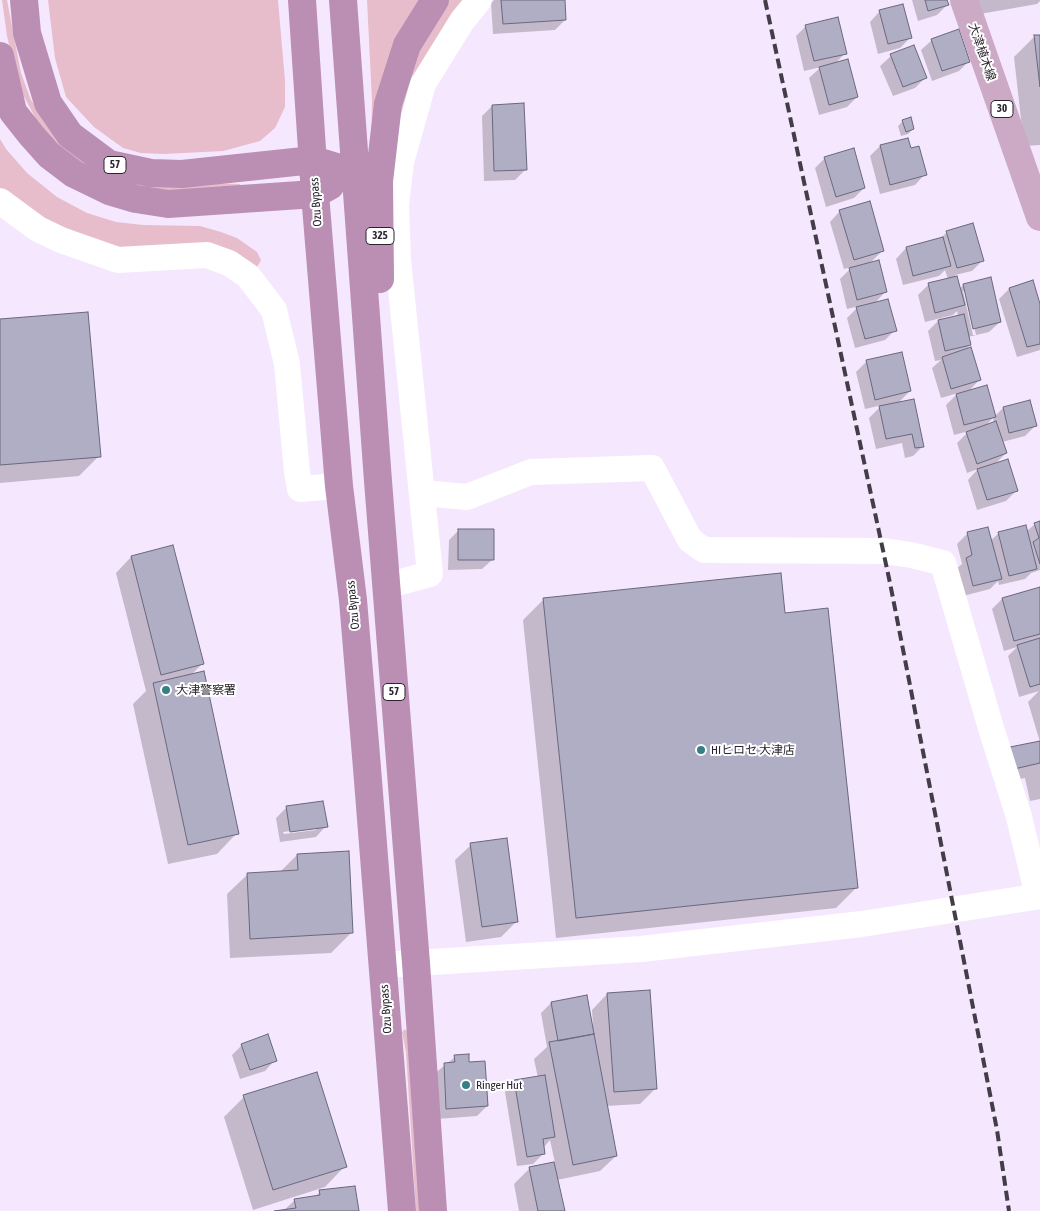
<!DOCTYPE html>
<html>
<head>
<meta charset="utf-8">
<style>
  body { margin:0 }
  canvas { display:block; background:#f4e7fe }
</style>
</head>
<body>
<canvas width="1040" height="1211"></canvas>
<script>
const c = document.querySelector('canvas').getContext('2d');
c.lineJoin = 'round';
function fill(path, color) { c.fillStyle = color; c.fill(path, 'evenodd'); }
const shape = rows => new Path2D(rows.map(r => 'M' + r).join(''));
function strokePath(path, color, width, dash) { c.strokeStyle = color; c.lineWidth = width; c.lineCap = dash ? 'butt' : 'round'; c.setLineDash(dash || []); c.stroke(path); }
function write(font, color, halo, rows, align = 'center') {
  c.font = font + ' "Asap Condensed","Noto Sans JP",sans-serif'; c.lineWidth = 4; c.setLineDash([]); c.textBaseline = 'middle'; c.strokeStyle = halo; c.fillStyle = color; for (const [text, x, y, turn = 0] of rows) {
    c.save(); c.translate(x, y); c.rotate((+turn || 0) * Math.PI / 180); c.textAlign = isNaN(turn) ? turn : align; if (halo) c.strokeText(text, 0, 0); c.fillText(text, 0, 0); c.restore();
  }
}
const green = shape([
  [2,0,7,0,21,73,31,100,51,130,205,183,240,184,241,187,159,193,137,188,70,159,39,125,19,87,7,36],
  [48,0,278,0,285,81,285,107,275,128,260,141,223,151,164,154,141,153,123,148,94,127,66,97,55,58],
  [367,0,423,0,371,150,372,101],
  [445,0,469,0,386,169,404,76],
  [0,139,6,149,27,173,57,197,87,213,116,222,143,225,200,226,221,232,237,238,257,252,261,260,256,269,92,246,0,194],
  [405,1029,409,1034,421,1211,416,1211,406,1052,402,1032]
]);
const shadow = shape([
  [494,0,564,0,565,20,555,30,493,34,491,3],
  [912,0,946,0,947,5,937,15,918,21],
  [960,0,1040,0,1040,1,1037,4,963,17],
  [880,11,910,38,900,48,878,54,870,22],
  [806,26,845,53,835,64,857,97,847,107,819,115,809,78,821,67,804,71,796,36],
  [1035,36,1040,36,1040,145,1024,146,1014,57],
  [932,40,969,61,959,71,932,81,921,50],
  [891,56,926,77,915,88,893,96,880,66],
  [492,106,525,170,515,180,484,181,482,116],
  [903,121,913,129,908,134,901,136,898,126],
  [880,146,910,149,925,174,915,185,880,194,870,156],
  [825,158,864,188,854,198,826,207,815,168],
  [840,211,883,250,869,264,885,292,874,304,895,330,885,340,855,348,847,318,859,306,847,309,840,279,852,267,844,269,830,222],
  [947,232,983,260,972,271,955,275,959,290,963,285,1000,322,989,332,968,337,970,345,964,351,980,379,968,392,994,417,1003,408,1035,426,1025,436,1002,442,1006,453,994,465,1016,491,1006,501,977,510,968,480,978,469,967,473,957,443,969,431,954,435,946,405,958,393,941,398,932,368,941,360,935,361,928,331,941,318,942,320,958,316,957,311,953,315,925,322,918,295,928,285,948,279,945,270,939,276,903,285,896,259,906,248,940,239],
  [963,291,966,291,976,335,973,335],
  [993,418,994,423,984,427],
  [1009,289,1040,308,1040,350,1017,357,999,299],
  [0,321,99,456,79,476,0,483],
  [866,362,910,391,897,404,923,446,913,456,905,458,902,443,876,449,869,418,882,405,865,409,856,372],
  [1040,522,1040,570,1031,573,1025,579,999,585,998,581,990,589,963,596,956,569,962,564,957,544,967,534,987,529,990,541,999,533,1026,532,1035,524],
  [459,530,493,559,482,569,448,570,449,540],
  [172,547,202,664,191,675,237,833,217,854,168,864,133,704,146,691,116,573,131,557],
  [1040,588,1040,799,1030,801,1025,778,995,784,990,765,1040,742,1028,702,1039,691,1019,697,1008,656,1017,647,1004,651,992,609,1002,599],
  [543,600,784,614,856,888,836,908,556,938,523,620],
  [287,807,326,826,316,837,280,842,276,818],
  [316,827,316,830,284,834,283,832],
  [471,845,517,921,501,937,466,942,455,860],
  [297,855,351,933,331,953,230,958,227,894,248,874,280,872],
  [607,994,655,1089,640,1104,606,1106,616,1156,600,1171,557,1180,564,1211,519,1211,514,1184,529,1169,555,1163,550,1140,544,1147,544,1153,533,1164,517,1166,505,1092,515,1082,538,1078,534,1059,547,1047,541,1013,551,1003,586,997,591,1027,593,1026,592,1010],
  [242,1045,275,1060,265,1071,240,1079,232,1055],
  [455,1057,468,1063,487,1106,477,1116,437,1119,434,1074],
  [244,1097,345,1166,325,1187,253,1210,224,1117],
  [320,1192,357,1211,283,1211,295,1200,315,1197]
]);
const building = shape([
  [501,0,565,0,566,20,503,24,501,0],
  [925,0,947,0,949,5,928,11,925,0],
  [903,4,912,38,888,44,879,10,903,4],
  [838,17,847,54,814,61,805,25,838,17],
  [959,29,970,62,942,71,931,39,959,29],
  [1034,35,1040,35,1040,87,1034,35],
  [914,45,927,78,903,87,890,54,914,45],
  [848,59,858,97,829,105,819,67,848,59],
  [524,103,527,170,494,171,492,105,524,103],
  [911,117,914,129,906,132,902,120,911,117],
  [908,138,911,148,919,146,927,175,890,185,880,145,908,138],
  [854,148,865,188,836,197,824,157,854,148],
  [870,201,884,251,854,260,839,210,870,201],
  [973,223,984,261,957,268,946,231,973,223],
  [943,237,951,266,913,276,906,247,943,237],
  [879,260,887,292,857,300,849,268,879,260],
  [957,276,965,305,935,313,928,283,957,276],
  [991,277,1001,322,973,329,963,284,991,277],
  [1033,280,1040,304,1040,344,1027,347,1009,288,1033,280],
  [888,299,897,331,865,339,856,307,888,299],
  [88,312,101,457,0,465,0,319,88,312],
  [964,314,971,345,945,351,938,320,964,314],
  [971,347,981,380,951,389,942,357,971,347],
  [902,352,911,391,875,400,866,360,902,352],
  [987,385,996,417,964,425,956,394,987,385],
  [914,399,924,447,915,448,912,434,886,439,879,406,914,399],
  [1030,400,1037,426,1009,433,1003,407,1030,400],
  [996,421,1007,453,977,464,966,432,996,421],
  [1008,459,1018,491,987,500,977,469,1008,459],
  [1040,521,1040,564,1033,542,1039,538,1034,523,1040,521],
  [1026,525,1037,569,1009,576,998,532,1026,525],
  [988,527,1002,579,973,586,966,558,972,555,967,532,988,527],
  [458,529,494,529,494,560,458,560,458,529],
  [173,545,204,664,161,675,131,556,173,545],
  [781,573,785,613,828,608,858,888,576,918,543,598,781,573],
  [1040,587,1040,634,1014,641,1002,598,1040,587],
  [1040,638,1040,684,1030,687,1017,645,1040,638],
  [204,671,239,834,188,845,153,683,204,671],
  [1040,741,1040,763,1010,770,1005,748,1040,741],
  [323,801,328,827,290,832,286,806,323,801],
  [507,838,518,922,482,927,470,843,507,838],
  [349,851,353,933,250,939,247,873,298,870,297,854,349,851],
  [650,990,657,1089,614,1092,607,993,650,990],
  [587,995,594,1034,558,1041,551,1002,587,995],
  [268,1034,277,1061,250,1070,241,1044,268,1034],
  [594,1034,617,1156,573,1165,549,1042,594,1034],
  [469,1054,469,1062,485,1061,488,1106,446,1109,444,1063,455,1062,454,1055,469,1054],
  [317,1072,347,1167,273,1190,243,1095,317,1072],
  [545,1075,555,1137,543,1139,545,1154,527,1157,514,1080,545,1075],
  [554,1162,565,1211,538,1211,529,1167,554,1162],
  [355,1186,359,1211,274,1211,296,1208,294,1199,320,1195,319,1190,355,1186]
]);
const minor = shape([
  [0,201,38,229,61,240,118,260,207,255,229,263,248,276,274,310,287,364,297,472,300,489,339,486],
  [422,493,467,497,531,472,652,468,690,540,704,550,884,551,911,555,943,563,991,728,1019,817,1038,896],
  [386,586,430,574,398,259,396,205,401,162,423,84,462,21,479,0],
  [383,965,641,949,862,924,1040,896]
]);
const primary = shape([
  [964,0,1040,217]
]);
const trunk = shape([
  [24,0,27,33,48,103,70,135,109,164,151,173,182,174,313,160,356,173],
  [302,0,315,194,339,486,353,600,367,768,402,1211],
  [343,0,378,481,416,963,433,1211],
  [0,56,13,112,32,136,49,155,74,174,109,191,136,199,168,204,315,194,330,186],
  [380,279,379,181,388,104,407,45,435,0]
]);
const rail = shape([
  [765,0,890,583,997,1130,1009,1211]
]);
const markers = [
  [166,690,5,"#367f84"],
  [701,750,5,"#367f84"],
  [466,1085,5,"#367f84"]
];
const shields = [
  [1002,109,22],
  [115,165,22],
  [380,236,28],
  [394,692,22]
];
const shieldNames = [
  ["30",1002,109],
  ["57",115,165],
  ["325",380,236],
  ["57",394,692]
];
const streetNames = [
  ["大津植木線",982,52,71],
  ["Ozu Bypass",316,202,-94],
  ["Ozu Bypass",353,605,-96],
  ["Ozu Bypass",386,1009,-94]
];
const poiNames = [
  ["大津警察署",176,690],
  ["HIヒロセ 大津店",711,750],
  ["Ringer Hut",476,1085]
];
fill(green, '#e7bdcc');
fill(shadow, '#0003');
fill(building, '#b0aec5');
strokePath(building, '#6a687d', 1);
strokePath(minor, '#fff', 26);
strokePath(primary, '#ccaac6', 28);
strokePath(trunk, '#bb8eb3', 28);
strokePath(rail, '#433d47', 4, [10, 5]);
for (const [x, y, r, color] of markers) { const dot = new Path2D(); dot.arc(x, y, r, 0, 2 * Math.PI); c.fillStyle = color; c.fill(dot); strokePath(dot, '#fff', 2); }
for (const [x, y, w] of shields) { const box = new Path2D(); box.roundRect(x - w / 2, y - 8.5, w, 17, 4); c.fillStyle = '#fff'; c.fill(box); strokePath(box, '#29242d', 1); }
write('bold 11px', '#29242d', null, shieldNames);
write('12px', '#29242d', '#fff', streetNames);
write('12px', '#29242d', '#fff', poiNames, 'left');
</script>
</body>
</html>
